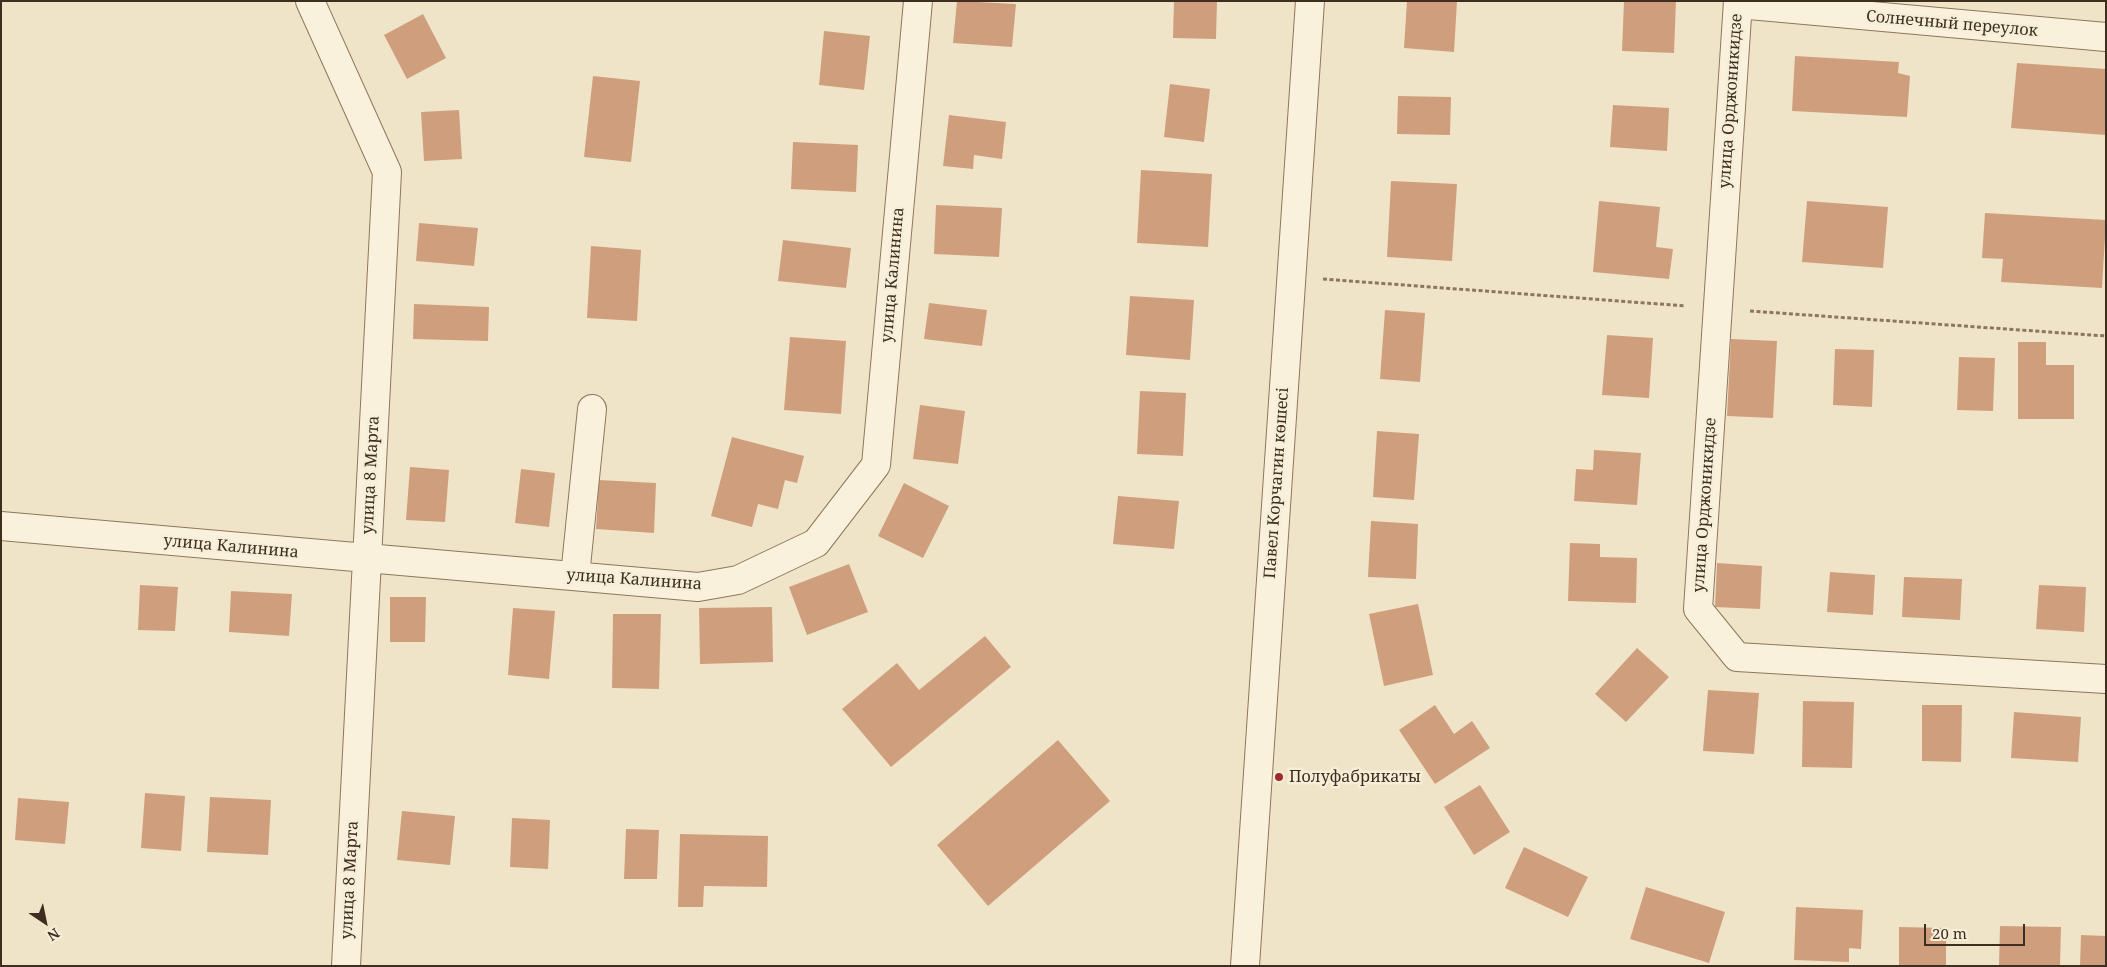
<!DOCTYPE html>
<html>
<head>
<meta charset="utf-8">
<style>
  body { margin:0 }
  #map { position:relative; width:2107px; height:967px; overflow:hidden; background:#f0e4c8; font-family:"Noto Serif",serif }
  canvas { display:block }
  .frame { position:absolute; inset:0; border:2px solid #3d2e20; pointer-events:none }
  .north { position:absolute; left:20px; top:897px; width:50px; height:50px; -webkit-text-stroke:4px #f7eed8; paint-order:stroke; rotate:146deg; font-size:14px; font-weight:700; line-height:20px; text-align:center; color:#3d2e20 }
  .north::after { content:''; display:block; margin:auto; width:18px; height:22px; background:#3d2e20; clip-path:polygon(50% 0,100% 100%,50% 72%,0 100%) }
  .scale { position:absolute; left:1924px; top:924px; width:101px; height:22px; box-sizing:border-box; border:2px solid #3d2e20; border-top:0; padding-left:6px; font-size:15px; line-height:18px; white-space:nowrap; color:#3d2e20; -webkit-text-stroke:4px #f7eed8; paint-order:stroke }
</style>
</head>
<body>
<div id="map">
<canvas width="2107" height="967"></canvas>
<div class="frame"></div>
<div class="north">N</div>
<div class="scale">20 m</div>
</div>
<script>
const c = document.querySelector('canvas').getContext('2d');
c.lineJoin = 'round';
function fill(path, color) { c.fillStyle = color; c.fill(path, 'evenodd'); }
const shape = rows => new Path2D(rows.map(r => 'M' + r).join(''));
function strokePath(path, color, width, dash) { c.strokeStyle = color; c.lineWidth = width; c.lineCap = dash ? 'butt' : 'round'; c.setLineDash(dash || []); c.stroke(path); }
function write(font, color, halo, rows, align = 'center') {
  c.font = font + ' "Noto Serif",serif'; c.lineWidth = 5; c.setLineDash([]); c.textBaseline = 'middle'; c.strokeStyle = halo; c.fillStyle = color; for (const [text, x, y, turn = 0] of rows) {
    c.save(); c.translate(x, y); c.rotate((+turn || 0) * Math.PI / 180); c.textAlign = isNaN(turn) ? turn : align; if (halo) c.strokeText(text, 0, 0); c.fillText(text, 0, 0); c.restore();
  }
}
const building = shape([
  [957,1,1016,4,1012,47,953,43],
  [1174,1,1217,1,1216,39,1173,38],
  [1407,1,1457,1,1454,52,1404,48],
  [1624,1,1676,1,1674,53,1622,51],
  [423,14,446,58,407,79,384,35],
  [824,31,870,36,864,90,819,85],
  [1795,56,1899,62,1898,73,1910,76,1907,117,1792,111],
  [2017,63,2106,69,2106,135,2011,128],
  [593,76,640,81,631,162,584,157],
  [1170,84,1210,89,1204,142,1164,137],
  [1398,96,1451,97,1450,135,1397,134],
  [1613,105,1669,108,1667,151,1610,147],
  [459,110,462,159,424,161,421,112],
  [949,115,1006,122,1002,159,974,155,973,169,943,166],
  [793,142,858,145,856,192,791,189],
  [1141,170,1212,174,1208,247,1137,243],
  [1391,181,1457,184,1452,261,1387,257],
  [1599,201,1660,207,1656,247,1673,249,1669,279,1593,272],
  [1807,201,1888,207,1883,268,1802,262],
  [936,205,1002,208,999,257,934,254],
  [1985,213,2106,220,2102,288,2001,282,2003,259,1982,258],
  [419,223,478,228,474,266,416,261],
  [783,240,851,248,846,288,778,281],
  [591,246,641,250,637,321,587,318],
  [1130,296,1194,300,1190,360,1126,355],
  [929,303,987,310,982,346,924,339],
  [414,304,489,307,488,341,413,339],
  [1385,310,1425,313,1420,382,1380,379],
  [1607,335,1653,338,1649,398,1602,395],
  [790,337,846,341,841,414,784,410],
  [1731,339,1777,341,1773,418,1727,416],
  [2018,342,2046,342,2046,365,2074,365,2074,419,2018,419],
  [1835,349,1874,350,1872,407,1833,405],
  [1959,357,1995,358,1993,411,1957,410],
  [1140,391,1186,393,1183,456,1137,454],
  [920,405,965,411,958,464,913,459],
  [1377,431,1419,434,1414,500,1373,497],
  [732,437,804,456,797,483,785,480,778,509,758,504,752,527,711,516],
  [1594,450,1641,453,1637,505,1574,501,1576,469,1593,470],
  [410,467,449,470,445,522,406,520],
  [521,469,555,473,549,527,515,523],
  [599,480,656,483,654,533,596,529],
  [904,483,949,506,923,558,878,536],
  [1118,496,1179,501,1174,549,1113,544],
  [1371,521,1418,524,1416,579,1368,577],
  [1570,543,1600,544,1600,557,1637,558,1636,603,1568,601],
  [1717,563,1762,566,1760,609,1715,607],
  [849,564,868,612,807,635,789,587],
  [1830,572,1875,575,1873,615,1827,612],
  [1904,577,1962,579,1960,620,1902,617],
  [140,585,178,587,175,631,138,630],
  [2039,585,2086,587,2084,632,2036,629],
  [231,591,292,594,289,636,229,632],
  [390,597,426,597,425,642,390,642],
  [1418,604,1433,675,1384,686,1369,614],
  [772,607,773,662,700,664,699,608],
  [513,608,555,611,549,679,508,675],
  [613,614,661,614,659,689,612,688],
  [985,636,1011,667,891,767,842,709,897,663,919,690],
  [1637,648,1669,677,1626,722,1595,694],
  [1708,690,1759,693,1754,754,1703,751],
  [1803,701,1854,702,1852,768,1802,767],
  [1435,705,1454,734,1472,721,1490,748,1435,784,1399,730],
  [1922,705,1962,705,1961,762,1922,761],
  [2014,712,2081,717,2078,762,2011,758],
  [1058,740,1110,801,988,906,937,845],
  [1480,785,1510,832,1474,855,1444,807],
  [145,793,185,796,181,851,141,848],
  [210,797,271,800,268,855,207,852],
  [18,798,69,802,65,844,15,840],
  [402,811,455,816,450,865,397,860],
  [512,818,550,820,548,869,510,867],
  [626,829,659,830,657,879,624,879],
  [680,834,768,836,767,887,704,886,703,907,678,907],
  [1524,847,1588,877,1568,917,1505,888],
  [1646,887,1725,912,1709,963,1630,939],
  [1796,907,1863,910,1861,949,1849,948,1849,962,1794,960],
  [2000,926,2061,927,2060,966,1999,966],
  [1899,927,1946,928,1946,966,1899,966],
  [2081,935,2106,936,2106,966,2080,966]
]);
const path = shape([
  [1323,279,1686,306],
  [1750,311,2106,336]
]);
const minor = shape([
  [310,1,387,172,346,966],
  [1738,1,1698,609,1737,657,2106,679],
  [1738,4,2106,37],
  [1,526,698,587,738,580,816,543,876,465,918,1],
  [575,576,592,409],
  [1245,966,1310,1]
]);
const markers = [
  [1279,777,5,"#9e2a2b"]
];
const streetNames = [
  ["Солнечный переулок",1952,24,5],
  ["улица Орджоникидзе",1731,101,-86],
  ["улица Калинина",893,275,-85],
  ["улица 8 Марта",371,475,-87],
  ["Павел Корчагин көшесі",1277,483,-86],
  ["улица Орджоникидзе",1705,505,-86],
  ["улица Калинина",231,547,5],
  ["улица Калинина",634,580,4],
  ["улица 8 Марта",350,880,-87]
];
const poiNames = [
  ["Полуфабрикаты",1289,777]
];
fill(building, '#cf9f7d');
strokePath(minor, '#8d765c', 30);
strokePath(path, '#8d765c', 3, [4, 2.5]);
strokePath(minor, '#faf1dc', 28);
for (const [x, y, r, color] of markers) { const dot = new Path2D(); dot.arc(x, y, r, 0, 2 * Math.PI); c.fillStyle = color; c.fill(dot); strokePath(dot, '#f7eed8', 2); }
write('16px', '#3d2e20', '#f7eed8', streetNames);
write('16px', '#3d2e20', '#f7eed8', poiNames, 'left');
</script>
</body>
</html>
